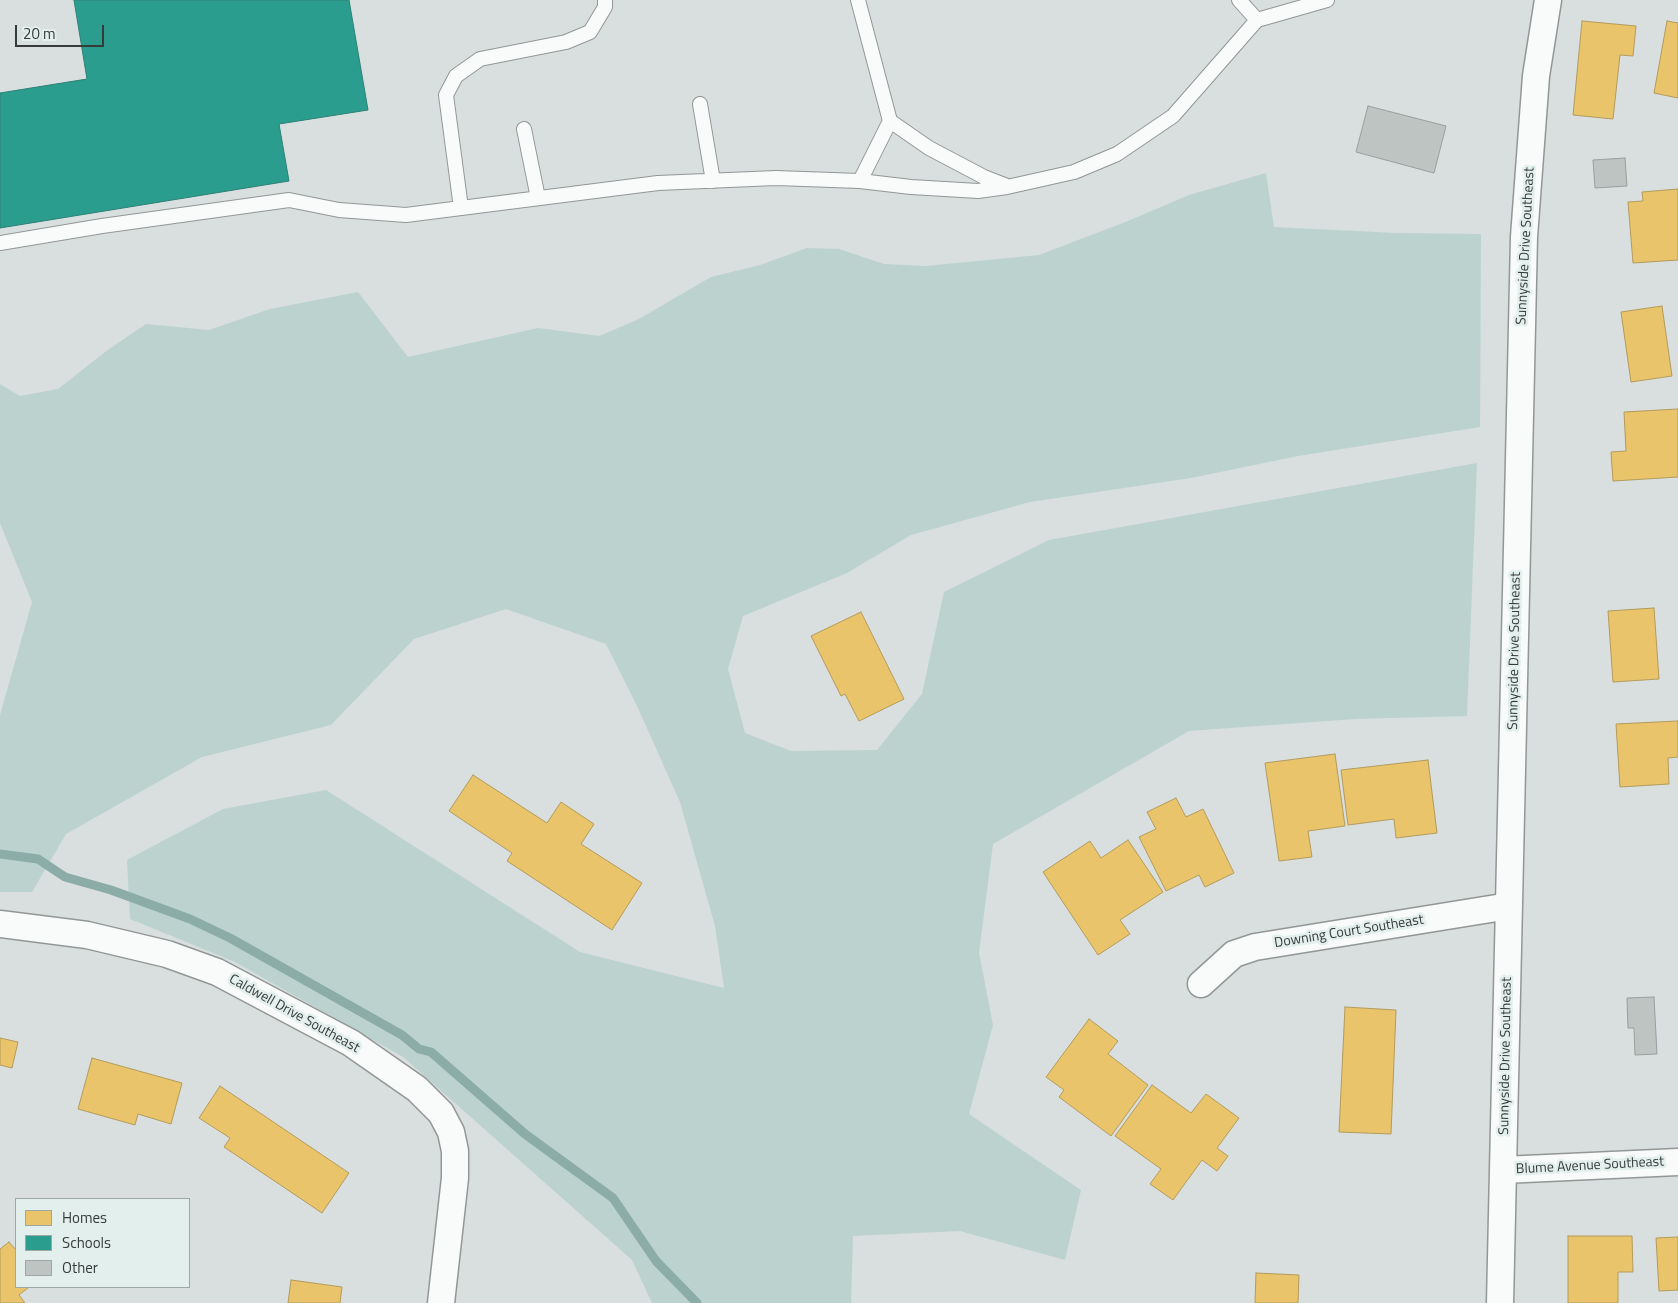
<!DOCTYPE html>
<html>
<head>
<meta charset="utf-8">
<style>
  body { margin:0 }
  #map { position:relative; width:1678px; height:1303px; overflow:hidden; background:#d8dfde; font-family:"Titillium Web",sans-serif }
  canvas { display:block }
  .legend { position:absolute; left:15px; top:1198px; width:175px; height:90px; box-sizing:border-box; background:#e2efed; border:1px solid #9da7a5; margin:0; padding:6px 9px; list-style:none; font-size:15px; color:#363b3a }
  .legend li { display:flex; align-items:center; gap:10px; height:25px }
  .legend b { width:25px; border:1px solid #9da7a5 }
  .scale { position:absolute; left:15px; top:25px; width:89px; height:22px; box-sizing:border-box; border:2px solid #363b3a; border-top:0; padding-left:6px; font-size:15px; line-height:18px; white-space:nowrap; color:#363b3a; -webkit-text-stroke:4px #e2efed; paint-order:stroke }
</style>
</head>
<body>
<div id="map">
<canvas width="1678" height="1303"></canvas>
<ul class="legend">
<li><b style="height:14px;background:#e9c46a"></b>Homes</li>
<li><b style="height:14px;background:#2a9d8f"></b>Schools</li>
<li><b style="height:14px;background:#bec4c2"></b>Other</li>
</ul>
<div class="scale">20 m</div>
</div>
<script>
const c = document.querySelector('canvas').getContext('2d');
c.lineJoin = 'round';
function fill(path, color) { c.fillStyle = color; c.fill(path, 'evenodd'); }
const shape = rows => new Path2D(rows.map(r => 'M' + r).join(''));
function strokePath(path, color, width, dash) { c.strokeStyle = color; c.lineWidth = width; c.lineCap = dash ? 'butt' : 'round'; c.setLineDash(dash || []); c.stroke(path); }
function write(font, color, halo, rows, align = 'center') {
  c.font = font + ' "Titillium Web",sans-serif'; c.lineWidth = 5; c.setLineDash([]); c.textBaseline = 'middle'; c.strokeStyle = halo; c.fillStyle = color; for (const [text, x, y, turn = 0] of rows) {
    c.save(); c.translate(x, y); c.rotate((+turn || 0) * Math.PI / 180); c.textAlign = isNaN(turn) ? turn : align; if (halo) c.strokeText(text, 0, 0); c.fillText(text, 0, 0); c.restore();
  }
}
const green = shape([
  [1266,173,1274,227,1396,233,1481,234,1480,427,1298,456,1191,478,1030,502,911,535,847,573,743,616,728,669,745,733,791,751,877,750,922,694,944,592,1049,540,1477,463,1467,716,1355,719,1189,731,993,844,979,953,993,1025,969,1114,1081,1190,1065,1260,960,1231,853,1236,851,1303,652,1303,632,1260,403,1057,235,962,130,919,127,860,223,809,326,790,580,952,724,988,715,926,680,802,637,706,606,644,506,609,414,639,331,725,202,757,66,834,32,892,0,892,0,715,32,602,0,523,0,384,20,396,58,389,105,352,146,324,209,330,270,309,358,292,408,357,538,328,599,336,637,320,711,277,760,265,807,248,839,249,884,264,926,266,1039,255,1128,221,1189,195]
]);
const homes = shape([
  [1582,21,1636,26,1633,56,1620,55,1613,119,1573,115,1582,21],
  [1667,21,1678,23,1678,98,1654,93,1667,21],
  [1678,189,1678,260,1633,263,1628,202,1643,201,1642,192,1678,189],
  [1662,306,1672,376,1631,382,1621,312,1662,306],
  [1678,409,1678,477,1613,481,1611,452,1626,451,1624,412,1678,409],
  [1654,608,1659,679,1613,682,1608,611,1654,608],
  [861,612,904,699,859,721,845,694,841,696,811,636,861,612],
  [1678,721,1678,757,1668,758,1669,784,1620,787,1616,724,1678,721],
  [1335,754,1345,826,1308,831,1312,857,1279,861,1265,763,1335,754],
  [1428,760,1437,833,1396,838,1394,819,1348,825,1341,770,1428,760],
  [473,775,547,823,561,802,594,824,581,844,642,883,612,930,507,861,512,853,449,811,473,775],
  [1176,798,1186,817,1203,809,1234,873,1205,887,1199,875,1166,891,1139,837,1156,829,1147,812,1176,798],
  [1128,840,1163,892,1120,920,1130,934,1098,955,1043,872,1090,841,1101,858,1128,840],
  [1345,1007,1396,1010,1391,1134,1339,1132,1345,1007],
  [1089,1019,1118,1041,1108,1054,1148,1085,1111,1136,1059,1097,1064,1090,1046,1077,1089,1019],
  [0,1038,18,1042,12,1068,0,1065,0,1038],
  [92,1058,182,1083,171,1124,138,1114,135,1125,78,1109,92,1058],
  [1152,1085,1191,1113,1206,1094,1239,1118,1217,1148,1228,1156,1217,1171,1202,1160,1173,1200,1150,1184,1161,1169,1115,1136,1152,1085],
  [220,1086,349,1173,322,1213,224,1147,230,1138,199,1118,220,1086],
  [1568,1236,1632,1236,1633,1272,1618,1272,1618,1303,1568,1303,1568,1236],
  [1678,1237,1678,1290,1659,1291,1656,1238,1678,1237],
  [9,1242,16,1250,16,1287,29,1287,19,1295,25,1303,0,1303,0,1249,9,1242],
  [1256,1273,1299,1275,1298,1303,1255,1303,1256,1273],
  [291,1280,342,1287,340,1303,288,1303,291,1280]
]);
const schools = shape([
  [74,0,349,0,368,110,279,124,289,181,0,228,0,93,87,79,74,0]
]);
const stream = shape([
  [0,854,38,859,65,877,111,890,190,919,230,938,402,1035,419,1049,431,1052,525,1134,613,1198,656,1261,697,1303]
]);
const building = shape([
  [1368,106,1446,126,1434,173,1356,152,1368,106],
  [1625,158,1627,186,1595,188,1593,160,1625,158],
  [1654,997,1657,1054,1635,1055,1634,1028,1628,1028,1627,998,1654,997]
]);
const lane = shape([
  [858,0,890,121,929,148,984,177,1007,186],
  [1239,0,1257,20,1327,0],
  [700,104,713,181],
  [524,129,538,198],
  [860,181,911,187,978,191,1007,187,1074,172,1117,154,1173,116,1257,20],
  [461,208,446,95,456,76,480,59,566,42,590,32,605,7,605,0],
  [0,243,102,226,289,200,339,210,406,215,658,183,776,178,860,181,890,121]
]);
const street = shape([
  [0,924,87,935,167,954,217,972,351,1043,417,1089,441,1113,451,1132,455,1151,455,1178,441,1303],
  [1201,984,1234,954,1255,947,1509,906],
  [1503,1170,1678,1162],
  [1500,1303,1524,237,1536,76,1548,0]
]);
const streetNames = [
  ["Sunnyside Drive Southeast",1526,246,-87],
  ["Sunnyside Drive Southeast",1515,651,-89],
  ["Downing Court Southeast",1349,932,-9],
  ["Caldwell Drive Southeast",294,1014,29],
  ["Sunnyside Drive Southeast",1506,1056,-89],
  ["Blume Avenue Southeast",1590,1166,-3]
];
fill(green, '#bcd2cf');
fill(homes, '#e9c46a');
strokePath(homes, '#b39b5c', 1);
fill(schools, '#2a9d8f');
strokePath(schools, '#2e8076', 1);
strokePath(stream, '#8baca7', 9);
fill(building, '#bec4c2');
strokePath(building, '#999e9e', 1);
strokePath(lane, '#929796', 16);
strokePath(street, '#929796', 29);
strokePath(lane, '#f9fafa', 14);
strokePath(street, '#f9fafa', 26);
write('14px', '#363b3a', '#e2efed', streetNames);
</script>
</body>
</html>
